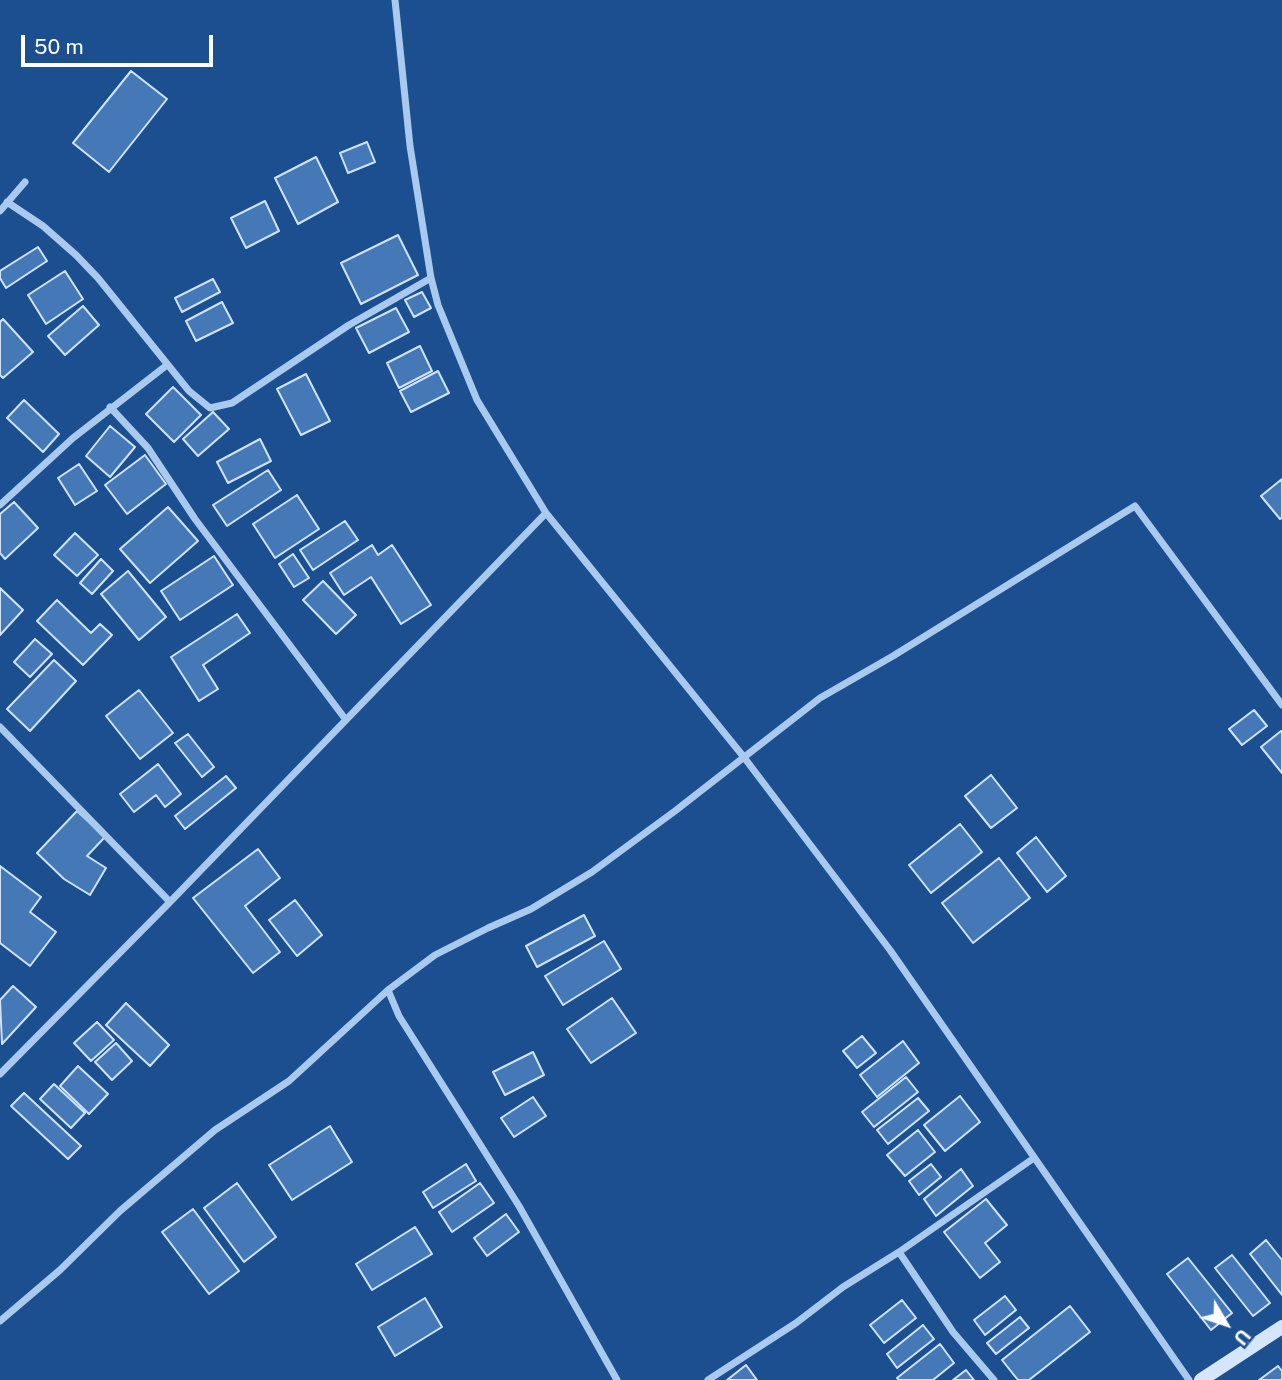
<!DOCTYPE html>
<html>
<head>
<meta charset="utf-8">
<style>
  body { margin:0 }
  #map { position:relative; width:1282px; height:1380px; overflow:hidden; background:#1b4f8f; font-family:"Public Sans",sans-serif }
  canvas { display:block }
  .north { position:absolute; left:1191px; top:1289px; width:70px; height:70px; -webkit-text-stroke:5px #1b4f8f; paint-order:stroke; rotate:129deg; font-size:19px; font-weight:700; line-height:28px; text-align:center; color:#fff }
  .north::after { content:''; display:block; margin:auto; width:24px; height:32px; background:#fff; clip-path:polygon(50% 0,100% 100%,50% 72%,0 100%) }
  .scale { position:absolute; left:21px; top:35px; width:192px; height:32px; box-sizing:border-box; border:4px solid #fff; border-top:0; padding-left:9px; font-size:21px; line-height:24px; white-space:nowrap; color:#fff; -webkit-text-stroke:5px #1b4f8f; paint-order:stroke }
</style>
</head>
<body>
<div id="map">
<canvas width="1282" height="1380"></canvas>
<div class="north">U</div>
<div class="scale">50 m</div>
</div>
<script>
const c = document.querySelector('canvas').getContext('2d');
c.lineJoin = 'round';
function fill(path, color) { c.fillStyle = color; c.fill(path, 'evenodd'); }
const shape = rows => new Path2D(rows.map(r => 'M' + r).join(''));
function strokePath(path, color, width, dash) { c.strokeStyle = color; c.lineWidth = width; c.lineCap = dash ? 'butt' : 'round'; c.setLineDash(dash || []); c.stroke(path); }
const building = shape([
  [131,71,167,99,109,172,73,143,131,71],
  [367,142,375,162,348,173,340,153,367,142],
  [316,157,338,202,298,224,275,178,316,157],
  [265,201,279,231,246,248,231,218,265,201],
  [398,235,418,275,361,304,341,263,398,235],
  [38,247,47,261,6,288,0,278,0,271,38,247],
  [65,271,83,299,46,324,28,295,65,271],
  [213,279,220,292,182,312,175,298,213,279],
  [422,292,431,308,414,317,405,300,422,292],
  [222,302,233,323,196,341,186,321,222,302],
  [83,306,99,325,65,355,48,336,83,306],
  [396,308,409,332,369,353,356,328,396,308],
  [3,319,33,352,3,378,0,375,0,322,3,319],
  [420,346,432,371,399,388,387,363,420,346],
  [438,371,449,393,411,412,400,391,438,371],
  [306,374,330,421,301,435,277,389,306,374],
  [173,387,201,415,174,442,146,414,173,387],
  [24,400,59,434,43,452,7,418,24,400],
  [213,412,229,429,198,456,183,439,213,412],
  [110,426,135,447,110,477,86,456,110,426],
  [260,439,271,461,228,483,217,462,260,439],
  [145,455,166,484,127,514,105,485,145,455],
  [79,464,97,491,75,505,58,478,79,464],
  [268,470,281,490,227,526,213,505,268,470],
  [1282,479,1282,518,1280,519,1261,496,1282,479],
  [297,495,319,529,275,558,253,524,297,495],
  [14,502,38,528,5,559,0,553,0,514,14,502],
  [168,507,198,541,150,583,120,549,168,507],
  [345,521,358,540,313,570,300,550,345,521],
  [75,533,98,555,77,576,54,555,75,533],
  [372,545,378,555,392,545,431,605,401,624,371,577,344,595,330,573,372,545],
  [293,554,309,578,294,587,279,564,293,554],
  [214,556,233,585,180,620,161,591,214,556],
  [101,559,113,571,92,594,80,583,101,559],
  [128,571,166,617,139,640,101,594,128,571],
  [323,581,356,615,336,634,303,600,323,581],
  [0,588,23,610,0,635,0,588],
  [57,600,91,633,100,624,112,635,83,665,37,621,57,600],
  [237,614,250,633,203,665,218,689,199,701,171,657,237,614],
  [35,639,52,654,30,677,14,662,35,639],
  [54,660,76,681,30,731,7,709,54,660],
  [139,690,173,733,140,759,106,716,139,690],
  [1254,710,1267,726,1242,745,1229,729,1254,710],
  [1281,731,1282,731,1282,773,1261,747,1281,731],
  [188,734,214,767,202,777,175,743,188,734],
  [158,764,181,794,165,807,156,795,134,812,120,794,158,764],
  [991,775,1017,808,991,828,965,796,991,775],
  [226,776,236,788,185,829,175,816,226,776],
  [77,811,105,837,87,856,106,868,90,895,64,879,37,853,77,811],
  [960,824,982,852,931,893,909,865,960,824],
  [1036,837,1066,876,1047,892,1017,853,1036,837],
  [258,849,280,878,245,906,280,952,253,973,193,898,258,849],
  [999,858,1030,898,973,943,942,903,999,858],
  [0,866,41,897,30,912,56,932,30,966,0,943,0,866],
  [295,900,322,935,297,956,269,920,295,900],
  [584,915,595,936,537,967,526,946,584,915],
  [604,941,621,969,563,1005,545,976,604,941],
  [13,986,36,1007,2,1044,0,1000,13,986],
  [612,998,636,1033,591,1063,567,1029,612,998],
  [126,1003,169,1045,150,1066,106,1025,126,1003],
  [97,1022,114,1040,91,1061,74,1043,97,1022],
  [862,1036,876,1053,857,1068,843,1051,862,1036],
  [903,1041,919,1063,877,1097,860,1075,903,1041],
  [116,1043,132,1061,112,1080,95,1062,116,1043],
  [533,1052,544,1075,505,1095,493,1072,533,1052],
  [78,1066,108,1094,89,1114,60,1086,78,1066],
  [906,1077,918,1092,874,1127,862,1112,906,1077],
  [54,1084,85,1113,71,1128,40,1099,54,1084],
  [24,1093,81,1146,68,1159,11,1106,24,1093],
  [960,1096,980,1122,945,1151,924,1125,960,1096],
  [533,1097,546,1116,514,1137,501,1118,533,1097],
  [918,1098,929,1111,888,1144,877,1130,918,1098],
  [330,1126,352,1162,292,1200,269,1165,330,1126],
  [918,1130,935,1152,905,1176,887,1155,918,1130],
  [466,1164,476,1181,433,1208,423,1192,466,1164],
  [931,1164,941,1177,919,1195,909,1181,931,1164],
  [961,1169,973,1186,936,1216,924,1199,961,1169],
  [237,1183,276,1237,244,1262,204,1208,237,1183],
  [480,1183,494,1203,452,1232,439,1212,480,1183],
  [986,1199,1007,1225,985,1243,1000,1262,980,1278,944,1232,986,1199],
  [193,1209,239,1271,209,1294,162,1232,193,1209],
  [506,1214,519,1232,487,1256,474,1238,506,1214],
  [415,1227,432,1254,372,1290,356,1264,415,1227],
  [1266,1240,1282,1260,1282,1295,1250,1254,1266,1240],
  [1232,1255,1270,1303,1253,1316,1215,1268,1232,1255],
  [1188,1258,1232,1313,1211,1330,1167,1274,1188,1258],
  [1005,1296,1016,1310,985,1335,974,1320,1005,1296],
  [425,1298,442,1327,395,1356,378,1327,425,1298],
  [902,1300,916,1318,884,1343,870,1325,902,1300],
  [1070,1306,1090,1332,1029,1380,1018,1380,1002,1360,1070,1306],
  [1020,1317,1029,1328,996,1354,987,1343,1020,1317],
  [923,1325,934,1339,897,1368,887,1354,923,1325],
  [940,1344,954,1363,933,1380,899,1380,897,1378,940,1344],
  [746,1365,757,1380,727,1380,746,1365],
  [1278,1366,1282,1371,1282,1380,1259,1380,1278,1366],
  [966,1370,974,1380,953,1380,966,1370]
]);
const street = shape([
  [395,0,410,146,431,278,438,305,477,400,546,513,743,756,890,950,1189,1380],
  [7,202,43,226,76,255,98,278,189,391,210,408,232,403,349,325,431,278],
  [0,211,25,182],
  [110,407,148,448,195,519,346,720],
  [0,505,73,438,167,365],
  [0,727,170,902],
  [388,990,399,1016,519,1206,617,1380],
  [0,1074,170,902,546,513],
  [899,1252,1034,1158],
  [0,1321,60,1270,120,1211,215,1130,289,1081,388,990,435,955,488,928,531,909,592,872,675,811,820,698,893,656,1135,506,1282,705],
  [708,1380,796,1323,843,1287,899,1252,953,1332,994,1380]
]);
const secondary = shape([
  [1201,1380,1282,1327]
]);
fill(building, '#4478b7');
strokePath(building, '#cfe3fa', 2);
strokePath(street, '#a9c9ee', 7);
strokePath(secondary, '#d6e6fa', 14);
</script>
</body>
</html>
